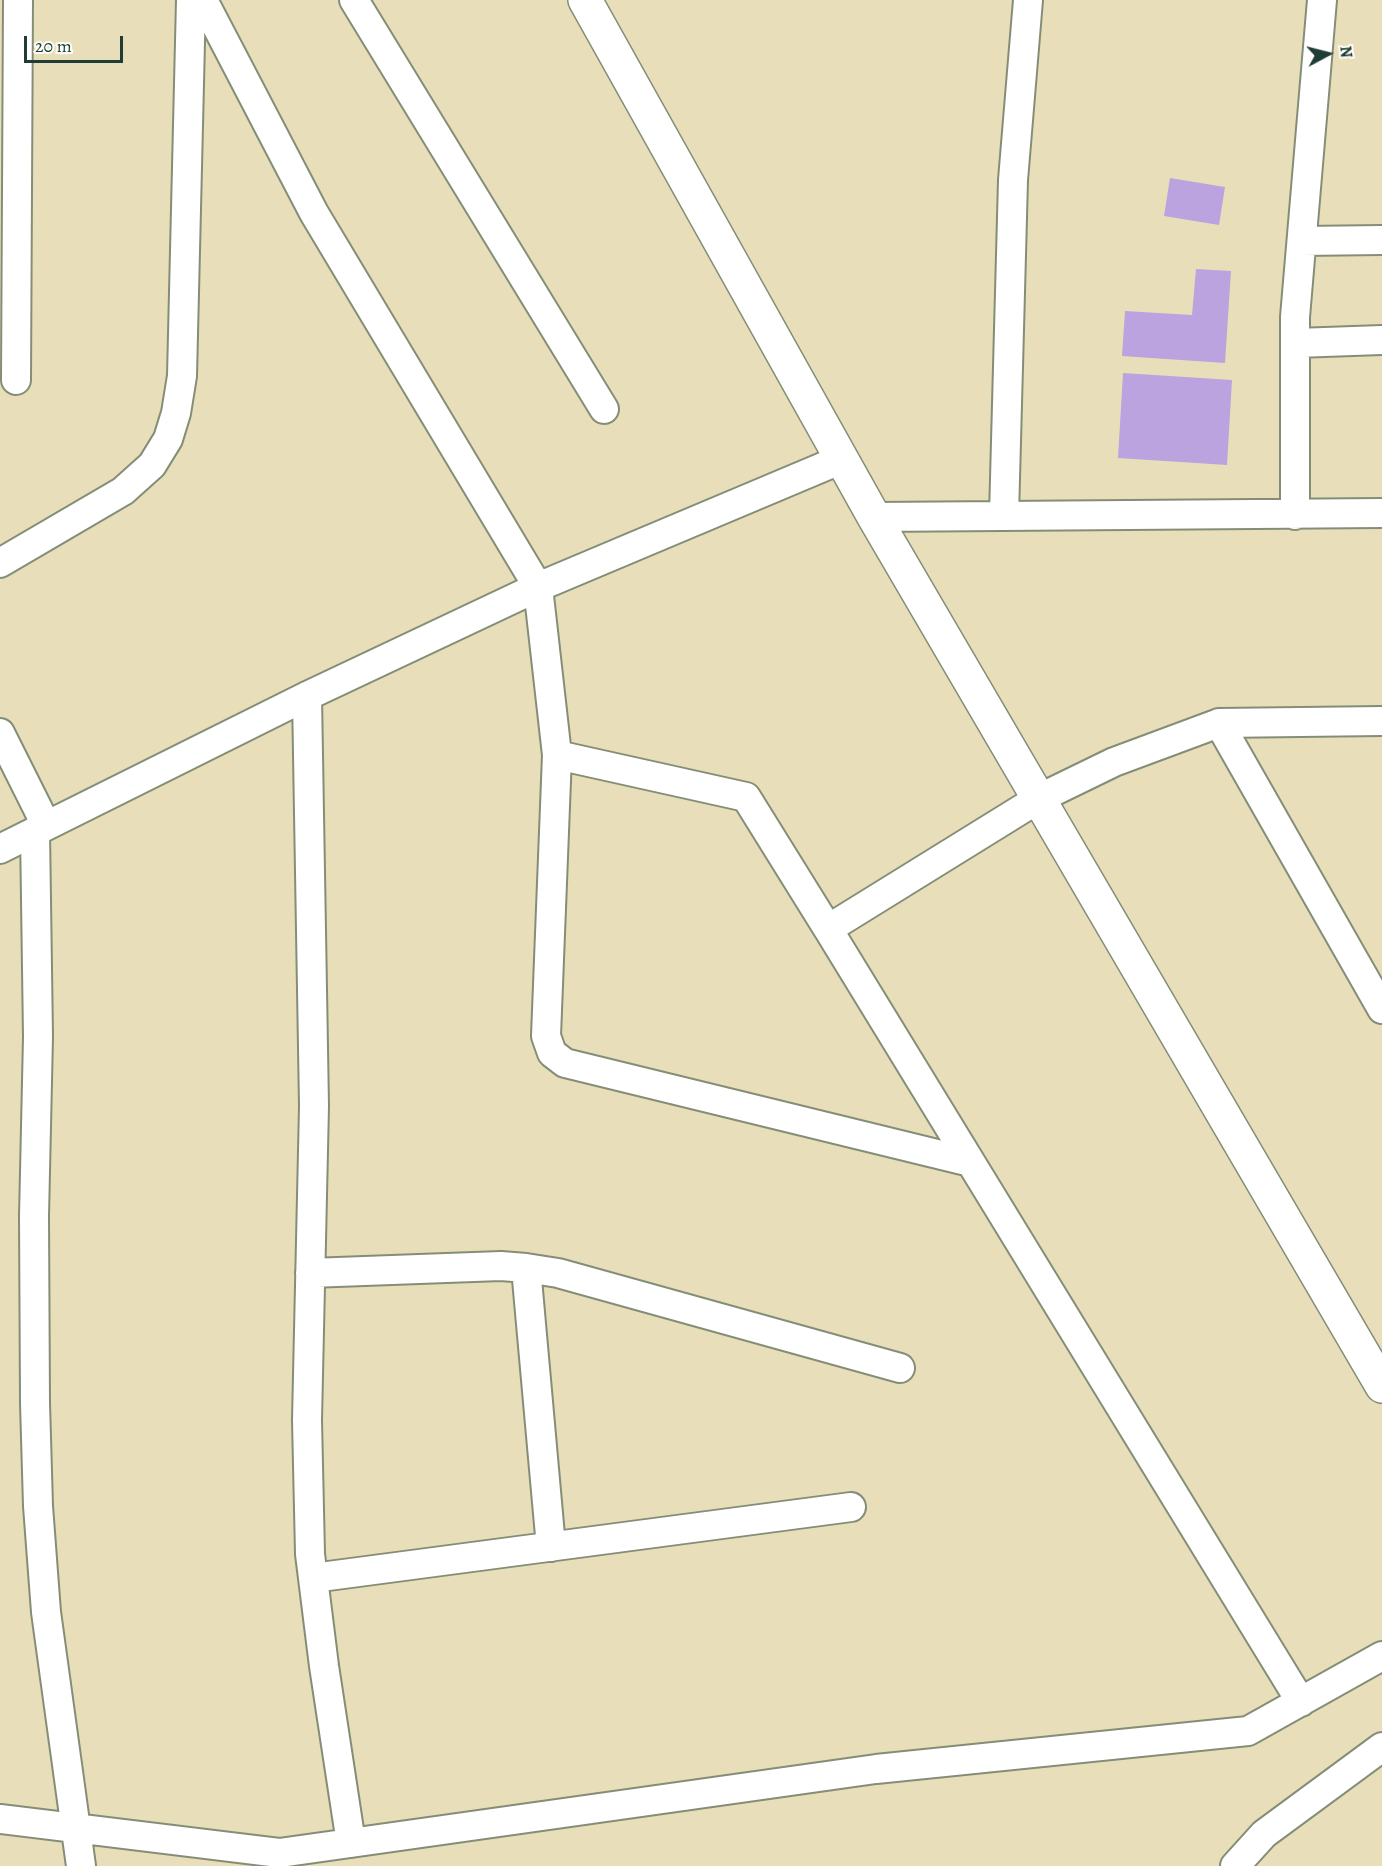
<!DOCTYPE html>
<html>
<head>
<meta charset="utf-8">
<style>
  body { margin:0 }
  #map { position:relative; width:1382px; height:1866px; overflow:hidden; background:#e8dfba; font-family:Alegreya,serif }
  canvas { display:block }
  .north { position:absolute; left:1298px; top:24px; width:60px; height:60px; -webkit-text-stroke:4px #fdfcf7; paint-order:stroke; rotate:83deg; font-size:16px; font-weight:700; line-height:24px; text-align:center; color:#1f3d34 }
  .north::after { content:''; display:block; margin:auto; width:21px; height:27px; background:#1f3d34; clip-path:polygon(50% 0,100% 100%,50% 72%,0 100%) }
  .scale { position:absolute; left:24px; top:36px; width:99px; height:27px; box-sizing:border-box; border:3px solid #1f3d34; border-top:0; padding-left:8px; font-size:18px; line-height:21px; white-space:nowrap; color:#1f3d34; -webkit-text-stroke:4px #fdfcf7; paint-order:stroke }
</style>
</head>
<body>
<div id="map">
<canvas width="1382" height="1866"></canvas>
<div class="north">N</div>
<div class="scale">20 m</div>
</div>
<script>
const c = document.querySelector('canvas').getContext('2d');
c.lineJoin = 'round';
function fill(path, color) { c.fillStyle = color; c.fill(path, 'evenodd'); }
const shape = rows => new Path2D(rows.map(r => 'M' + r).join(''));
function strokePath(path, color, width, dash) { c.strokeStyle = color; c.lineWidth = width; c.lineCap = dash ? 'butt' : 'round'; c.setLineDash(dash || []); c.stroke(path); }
const building = shape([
  [1170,178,1225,187,1219,225,1164,216],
  [1196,269,1231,271,1225,363,1122,356,1125,311,1192,315],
  [1123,373,1232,380,1227,465,1118,458]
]);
const minor = shape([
  [203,0,314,213,538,587,557,755,746,797,828,929,1038,799,1114,762,1219,723,1382,1009],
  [354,0,604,409],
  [1302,241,1382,240],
  [1296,343,1382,340],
  [16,380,18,0],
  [1295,515,1295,317,1322,0],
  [1004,516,1013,180,1028,0],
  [874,517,1382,513],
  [0,563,123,491,152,465,168,439,176,413,182,376,191,0],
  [307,696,314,1106,307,1420,310,1554,324,1666,351,1843],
  [1219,723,1382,721],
  [0,733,46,825],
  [557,755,546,1036,552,1053,565,1063,970,1162],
  [35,831,38,1037,34,1216,35,1403,38,1506,46,1612,81,1866],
  [0,849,307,696,538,587,842,459],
  [828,929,1301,1702],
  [526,1268,551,1547],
  [310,1273,501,1266,526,1268,558,1273,900,1368],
  [313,1578,851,1507],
  [0,1819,279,1853,876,1769,1248,1731,1382,1656],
  [1235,1866,1264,1834,1382,1747]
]);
const tertiary = shape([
  [585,0,874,517,1382,1386]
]);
fill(building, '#bba3df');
strokePath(minor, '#848e77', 32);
strokePath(tertiary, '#848e77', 36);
strokePath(minor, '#fff', 28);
strokePath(tertiary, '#fff', 33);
</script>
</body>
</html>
